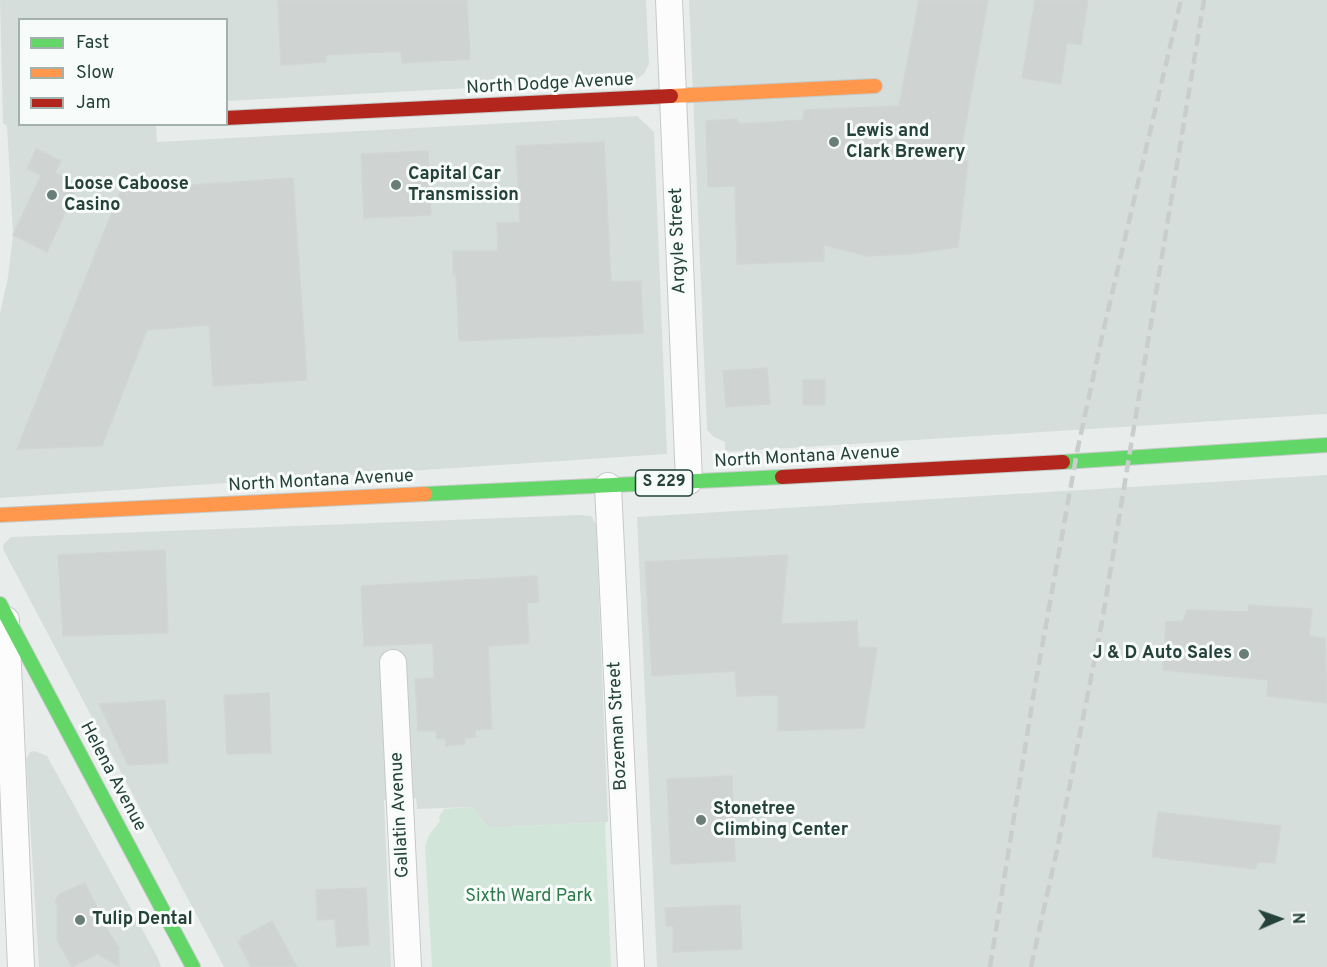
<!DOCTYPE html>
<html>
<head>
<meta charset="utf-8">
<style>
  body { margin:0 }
  #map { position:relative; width:1327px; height:967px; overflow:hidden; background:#e8edeb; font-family:Overpass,sans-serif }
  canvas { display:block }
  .legend { position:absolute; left:18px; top:18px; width:210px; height:108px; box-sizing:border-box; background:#f7fbf9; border:2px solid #a3b1ad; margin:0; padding:8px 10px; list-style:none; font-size:18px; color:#24423a }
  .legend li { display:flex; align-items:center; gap:12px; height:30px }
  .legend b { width:30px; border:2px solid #a3b1ad }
  .north { position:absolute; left:1249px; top:889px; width:60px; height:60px; -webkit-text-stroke:4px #f7fbf9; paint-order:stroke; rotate:88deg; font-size:16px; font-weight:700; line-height:24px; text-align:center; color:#24423a }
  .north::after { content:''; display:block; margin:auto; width:21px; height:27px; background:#24423a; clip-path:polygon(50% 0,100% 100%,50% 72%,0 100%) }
</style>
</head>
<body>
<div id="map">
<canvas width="1327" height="967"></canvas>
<ul class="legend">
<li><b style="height:8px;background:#63d668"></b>Fast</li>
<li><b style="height:8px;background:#ff974d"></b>Slow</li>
<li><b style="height:8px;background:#b3261e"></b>Jam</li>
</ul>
<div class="north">N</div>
</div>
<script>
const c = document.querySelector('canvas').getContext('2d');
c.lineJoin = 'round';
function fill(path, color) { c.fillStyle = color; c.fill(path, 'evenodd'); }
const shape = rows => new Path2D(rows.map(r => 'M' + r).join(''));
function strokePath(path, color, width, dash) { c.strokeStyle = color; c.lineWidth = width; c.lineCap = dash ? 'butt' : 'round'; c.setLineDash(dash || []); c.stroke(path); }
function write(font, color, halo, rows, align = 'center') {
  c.font = font + ' Overpass,sans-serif'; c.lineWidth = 6; c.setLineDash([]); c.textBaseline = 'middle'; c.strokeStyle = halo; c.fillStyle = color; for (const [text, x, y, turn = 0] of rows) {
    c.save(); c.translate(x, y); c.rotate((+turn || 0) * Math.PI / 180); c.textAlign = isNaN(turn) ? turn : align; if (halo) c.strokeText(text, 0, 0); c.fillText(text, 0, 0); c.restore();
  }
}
const built = shape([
  [0,0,646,0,649,64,644,74,637,79,227,101,226,20,20,20,20,124,156,125,157,142,637,116,654,132,667,454,0,498,0,313,8,277,13,235,7,126,3,123],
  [689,0,1327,0,1327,414,725,452,725,442,714,437,707,430],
  [1327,475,1327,967,657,967,637,517],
  [579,515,591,516,596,524,608,822,488,828,472,807,417,809,416,798,384,800,391,967,224,967,3,549,3,545,11,537],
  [35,751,47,756,158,958,161,967,39,967,26,759,30,752]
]);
const green = shape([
  [472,807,488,828,605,822,611,967,432,967,425,846,429,835,440,821,439,817,444,809]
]);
const building = shape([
  [278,0,467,0,470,59,402,63,401,51,326,55,326,62,281,65,278,0],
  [919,0,988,0,959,161,968,161,958,247,910,254,867,256,824,245,824,261,737,264,735,186,708,187,706,121,737,119,739,124,803,120,804,110,899,106,919,0],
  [1035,0,1088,0,1081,45,1067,43,1061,84,1022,78,1035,0],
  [604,142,611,282,641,281,643,333,459,341,456,275,453,275,453,251,498,251,497,223,520,222,516,146,604,142],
  [36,149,61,161,55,173,78,184,47,252,13,235,41,175,27,169,36,149],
  [428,151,431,215,364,218,361,154,428,151],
  [293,178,307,380,213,386,209,325,147,330,102,446,17,449,121,190,293,178],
  [767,368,770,404,726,407,723,371,767,368],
  [803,380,825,380,825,405,803,405,803,380],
  [165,550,168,633,63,636,58,555,165,550],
  [788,555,781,624,857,621,859,647,877,648,864,728,778,731,778,695,737,696,735,671,652,676,645,562,788,555],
  [537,576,539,602,527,603,529,643,488,646,492,729,475,730,475,737,465,738,465,744,446,746,445,739,437,739,436,731,418,731,415,679,434,678,433,643,364,646,361,586,537,576],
  [1249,605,1312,609,1309,636,1325,638,1327,703,1267,696,1268,680,1163,670,1166,622,1183,621,1187,610,1248,612,1249,605],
  [269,693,271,753,227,754,224,695,269,693],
  [165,700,168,763,128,765,99,704,165,700],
  [732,776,735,861,671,864,667,779,732,776],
  [1158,812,1281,826,1275,863,1258,862,1255,869,1152,857,1158,812],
  [85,883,110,934,119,948,119,966,97,954,72,967,57,940,57,905,55,901,59,894,85,883],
  [366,888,369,945,337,947,335,919,317,920,316,890,366,888],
  [740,905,742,949,673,952,673,926,666,926,665,908,740,905],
  [272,921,297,967,251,967,238,942,242,940,241,938,272,921]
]);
const street = shape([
  [669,0,689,481],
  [608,486,631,967],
  [6,620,21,967],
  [393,663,408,967]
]);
const fast = shape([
  [1063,462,1327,445],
  [425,494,782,477],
  [0,604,193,967]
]);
const slow = shape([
  [671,96,875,86],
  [0,515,425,494]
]);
const jam = shape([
  [226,118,671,96],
  [782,477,1063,462]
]);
const rail = shape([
  [990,967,1035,686,1077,452,1103,332,1181,0],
  [1031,967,1057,850,1102,622,1204,0]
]);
const markers = [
  [834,142,6,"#697e78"],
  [396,185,6,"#697e78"],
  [52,195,6,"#697e78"],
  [1244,654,6,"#697e78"],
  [701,820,6,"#697e78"],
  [80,920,6,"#697e78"]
];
const shields = [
  [664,483,57]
];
const shieldNames = [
  ["S 229",664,483]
];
const streetNames = [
  ["North Dodge Avenue",550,85,-3],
  ["Argyle Street",679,241,-92],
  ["North Montana Avenue",807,458,-3],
  ["North Montana Avenue",321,482,-3],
  ["Bozeman Street",619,726,-93],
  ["Helena Avenue",112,777,62],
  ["Gallatin Avenue",401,815,-93]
];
const poiNames = [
  ["Lewis and",846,132],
  ["Clark Brewery",846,153],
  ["Capital Car",408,175],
  ["Transmission",408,196],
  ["Loose Caboose",64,185],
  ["Casino",64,206],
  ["J & D Auto Sales",1232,654,"right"],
  ["Stonetree",713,810],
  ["Climbing Center",713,831],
  ["Tulip Dental",92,920]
];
const parkNames = [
  ["Sixth Ward Park",529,897]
];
fill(built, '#d6dedb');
fill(green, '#d1e6d8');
fill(building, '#cfd4d2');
strokePath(building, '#d1d6d4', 1.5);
strokePath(street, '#c5cac8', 28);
strokePath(fast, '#c3cbc8', 16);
strokePath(slow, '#c3cbc8', 16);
strokePath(jam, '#c3cbc8', 16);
strokePath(street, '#fcfcfc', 26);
strokePath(fast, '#63d668', 14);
strokePath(slow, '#ff974d', 14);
strokePath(jam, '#b3261e', 14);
strokePath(rail, '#c9cdcc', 4.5, [12, 6]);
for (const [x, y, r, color] of markers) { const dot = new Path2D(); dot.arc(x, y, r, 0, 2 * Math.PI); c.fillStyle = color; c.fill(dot); strokePath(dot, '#f7fbf9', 2); }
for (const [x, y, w] of shields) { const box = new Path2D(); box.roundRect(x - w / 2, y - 13, w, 26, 4.5); c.fillStyle = '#f7fbf9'; c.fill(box); strokePath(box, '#24423a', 1.5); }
write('bold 16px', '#24423a', null, shieldNames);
write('18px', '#24423a', '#f7fbf9', streetNames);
write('bold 18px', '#24423a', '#f7fbf9', poiNames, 'left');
write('18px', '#2d7a4b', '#f7fbf9', parkNames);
</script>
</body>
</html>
